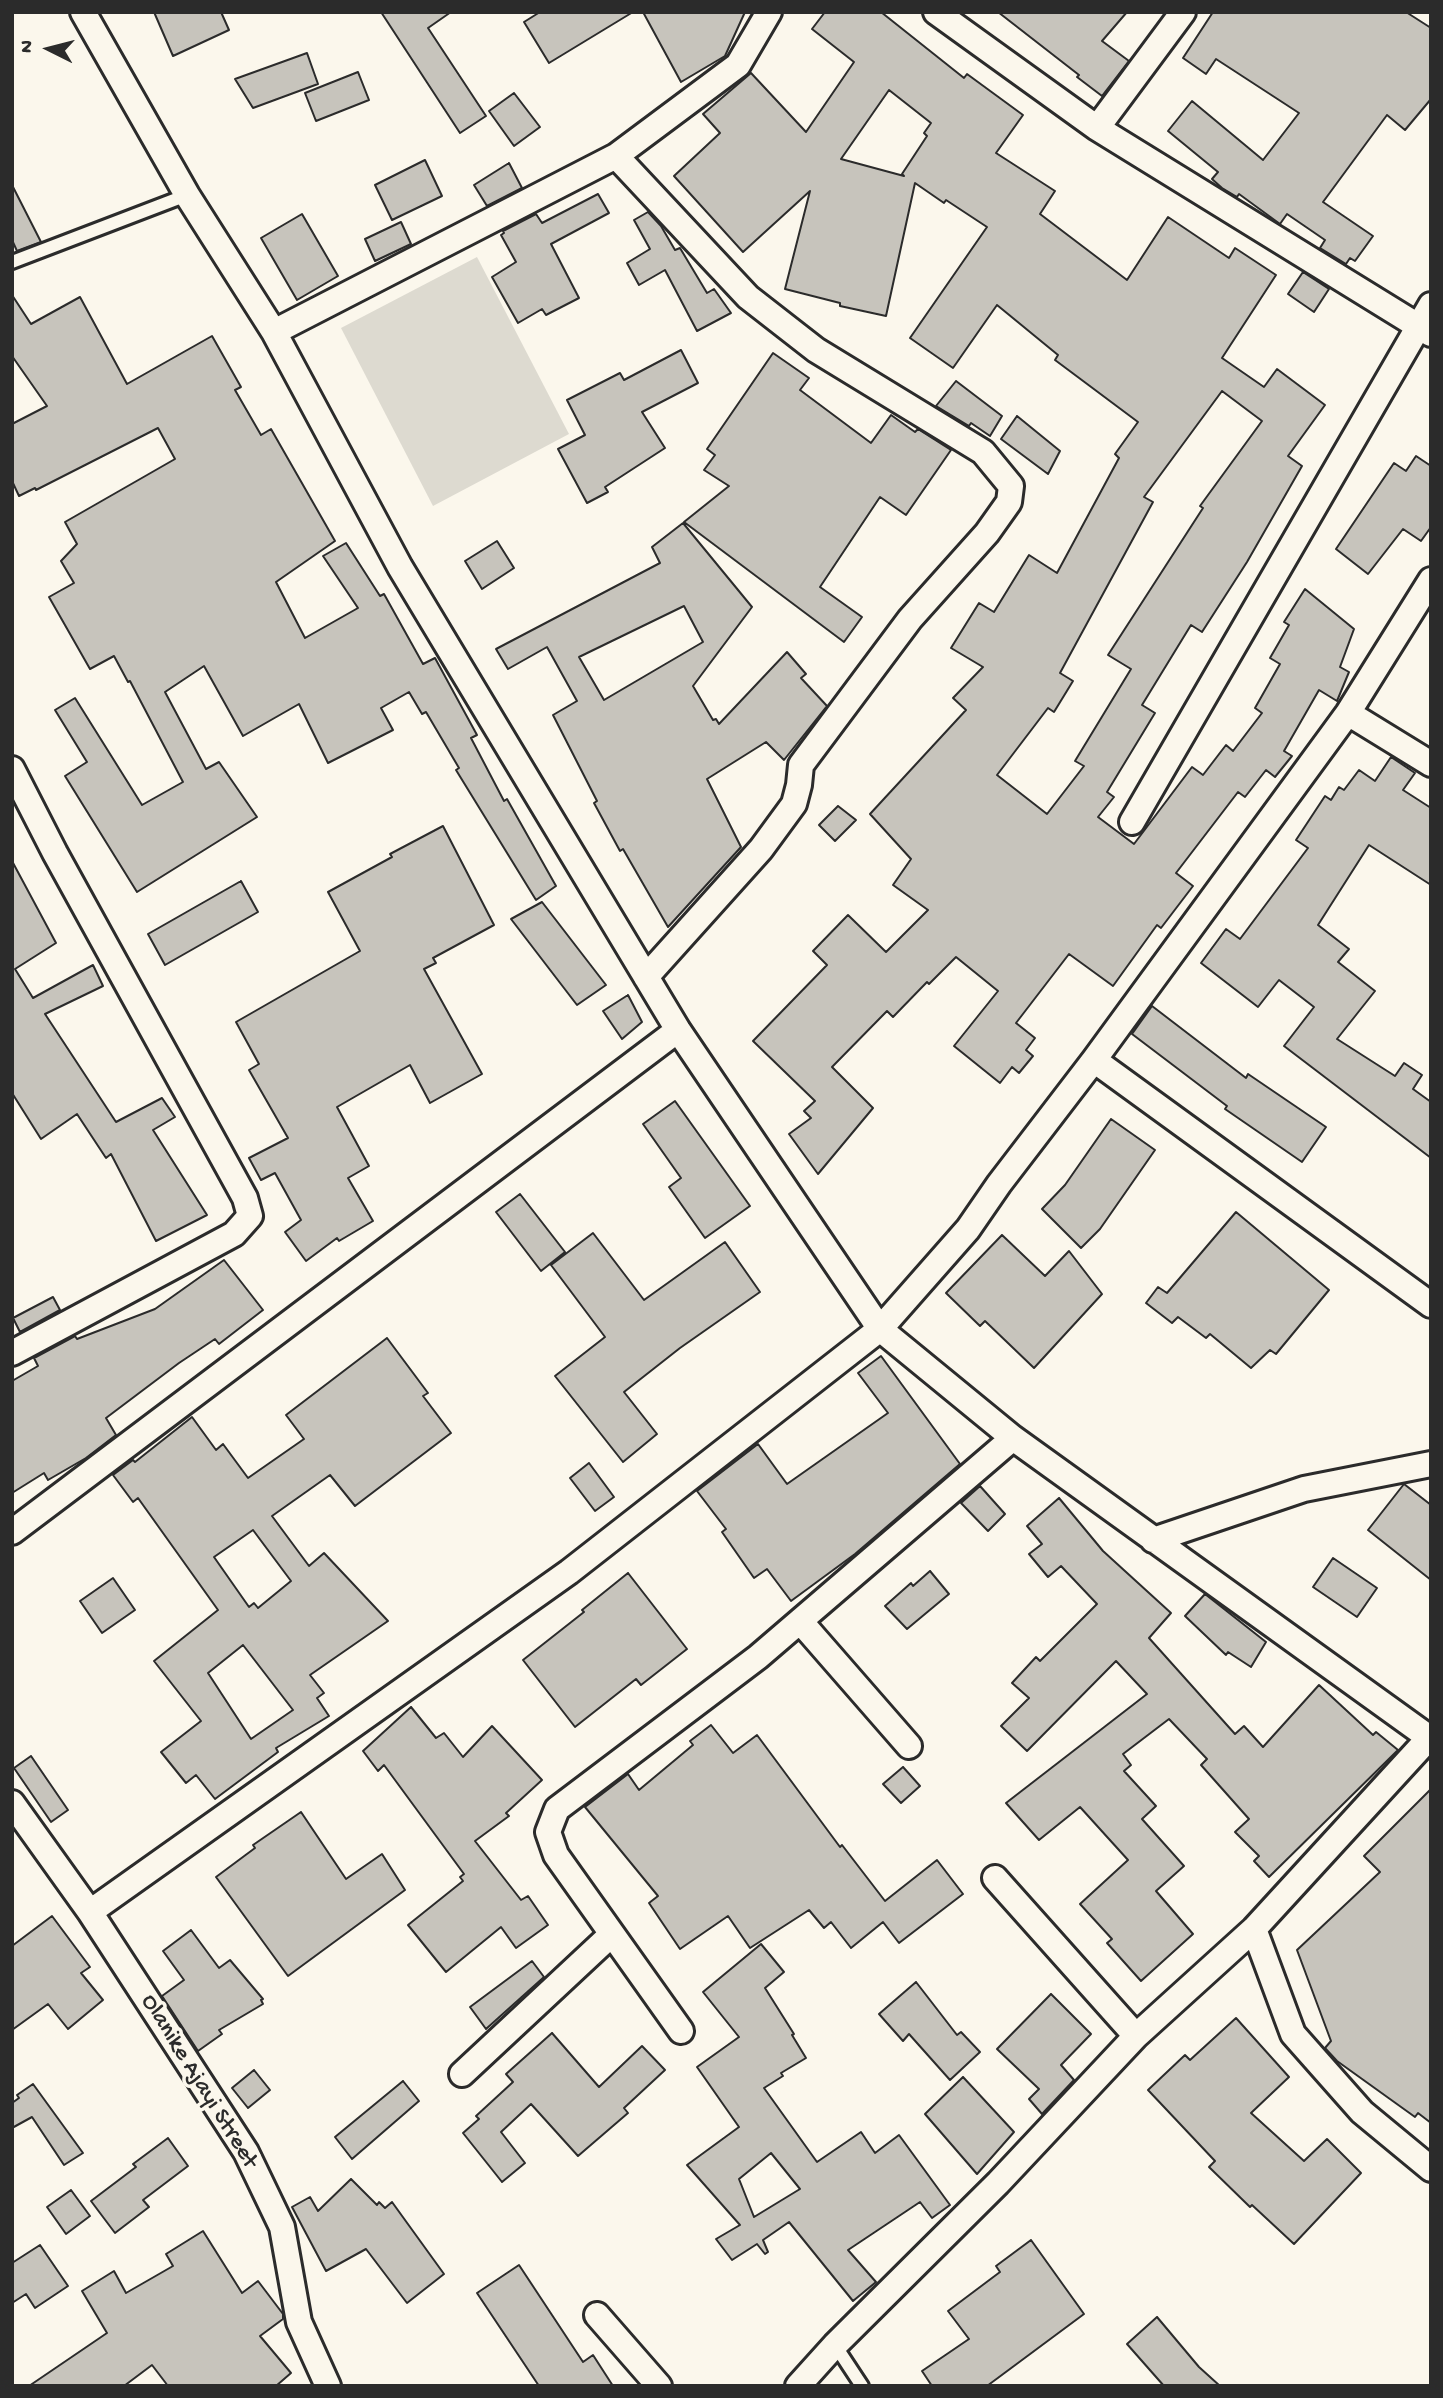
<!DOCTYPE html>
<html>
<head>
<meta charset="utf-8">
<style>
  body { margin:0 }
  #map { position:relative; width:1443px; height:2398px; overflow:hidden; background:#fbf7ec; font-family:"Gochi Hand",sans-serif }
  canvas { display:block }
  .frame { position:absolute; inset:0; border:14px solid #2b2b2b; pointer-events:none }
  .north { position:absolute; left:14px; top:14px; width:70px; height:70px; -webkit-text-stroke:5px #fbf7ec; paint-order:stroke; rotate:276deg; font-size:19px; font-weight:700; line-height:28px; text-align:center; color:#2b2b2b }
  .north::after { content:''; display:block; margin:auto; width:24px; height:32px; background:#2b2b2b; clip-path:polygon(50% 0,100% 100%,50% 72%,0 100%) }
</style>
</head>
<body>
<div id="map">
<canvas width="1443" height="2398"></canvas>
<div class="frame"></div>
<div class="north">N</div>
</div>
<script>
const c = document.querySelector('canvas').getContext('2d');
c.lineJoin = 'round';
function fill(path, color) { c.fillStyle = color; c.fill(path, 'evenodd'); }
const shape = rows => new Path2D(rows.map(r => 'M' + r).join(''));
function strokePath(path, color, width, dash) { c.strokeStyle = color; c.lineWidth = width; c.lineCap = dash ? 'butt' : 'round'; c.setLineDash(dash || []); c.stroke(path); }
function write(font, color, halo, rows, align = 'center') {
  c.font = font + ' "Gochi Hand",sans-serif'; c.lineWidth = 7; c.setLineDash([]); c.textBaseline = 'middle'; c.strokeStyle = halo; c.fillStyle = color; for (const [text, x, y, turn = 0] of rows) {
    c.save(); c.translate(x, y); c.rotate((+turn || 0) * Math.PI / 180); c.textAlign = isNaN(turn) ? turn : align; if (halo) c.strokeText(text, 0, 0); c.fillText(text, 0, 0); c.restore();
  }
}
const green = shape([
  [477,257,569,434,433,506,341,328]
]);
const building = shape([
  [154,12,221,12,229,30,173,56,154,12],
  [381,12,451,12,428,28,486,116,460,133,381,12],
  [540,12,633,12,549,63,524,22,540,12],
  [643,12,745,12,725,56,681,82,643,12],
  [825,12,881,12,964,78,967,74,1023,115,996,153,1055,191,1040,214,1127,280,1168,217,1229,258,1235,248,1276,275,1222,358,1264,387,1277,369,1325,405,1288,456,1302,466,1247,562,1202,632,1191,625,1142,705,1155,713,1107,792,1114,797,1098,817,1134,844,1192,767,1203,775,1226,745,1233,751,1262,713,1255,708,1280,664,1270,658,1289,625,1284,622,1305,589,1354,629,1340,667,1349,672,1337,701,1319,690,1284,751,1292,756,1275,777,1266,770,1245,797,1238,792,1176,873,1193,886,1161,928,1157,925,1113,986,1069,954,1016,1023,1035,1038,1026,1050,1033,1056,1019,1073,1012,1067,1000,1083,954,1046,998,991,956,957,929,984,927,982,893,1017,887,1011,832,1067,873,1108,818,1174,789,1134,811,1118,804,1111,815,1101,753,1041,827,965,813,951,848,915,886,952,928,910,893,885,911,859,870,814,966,710,953,698,983,667,951,648,979,603,994,612,1029,555,1057,573,1119,458,1115,454,1138,422,1055,360,1058,355,997,305,953,368,910,338,987,227,946,200,944,203,915,183,886,316,840,306,840,303,785,289,810,191,743,252,674,176,720,133,703,114,751,73,806,132,854,62,812,29,825,12],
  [889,90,931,123,924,133,927,136,902,174,904,176,841,159,889,90],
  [1222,391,1262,421,1200,506,1203,508,1108,655,1131,669,1075,761,1084,766,1047,814,997,775,1048,708,1054,712,1073,681,1060,673,1153,502,1144,497,1222,391],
  [998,12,1127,12,1102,41,1129,61,1102,96,1077,77,1079,75,998,12],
  [1213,12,1406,12,1431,28,1431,99,1405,130,1387,115,1323,202,1373,236,1355,261,1350,258,1346,264,1320,248,1325,240,1287,214,1280,224,1239,194,1237,197,1222,188,1212,179,1218,172,1168,131,1192,101,1263,160,1299,113,1216,59,1206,74,1183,58,1213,12],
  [307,53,318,84,253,108,235,79,307,53],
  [358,72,369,100,316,121,305,93,358,72],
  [514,93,540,127,514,146,489,111,514,93],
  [425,160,442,196,392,220,375,185,425,160],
  [509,163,522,188,487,206,474,185,509,163],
  [12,185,41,242,17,251,12,240,12,185],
  [598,194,609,213,551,244,579,298,546,315,542,309,518,323,492,277,516,262,501,235,504,233,503,231,536,214,542,223,598,194],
  [648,212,661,226,675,250,680,248,707,293,714,289,731,313,697,331,665,270,639,285,627,263,650,249,634,220,648,212],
  [302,214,338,276,297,300,261,238,302,214],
  [401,222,411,244,375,261,365,239,401,222],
  [1303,272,1329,289,1314,312,1288,294,1303,272],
  [12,295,31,324,80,297,127,384,212,336,241,387,235,390,261,435,271,429,335,541,276,582,305,638,358,608,323,556,346,543,380,596,384,594,423,664,435,658,477,735,471,738,504,801,507,799,556,886,536,900,456,770,459,768,426,712,422,714,409,692,381,708,393,730,328,763,299,704,243,736,204,666,165,692,206,769,219,762,257,817,137,892,65,776,87,762,55,710,75,698,142,805,183,782,130,681,128,682,114,656,90,669,49,597,74,583,61,561,77,544,65,522,175,459,158,428,36,490,35,488,19,496,12,481,12,424,47,406,12,356,12,295],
  [681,350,698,383,642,412,665,448,605,487,608,492,587,503,558,449,585,435,567,400,620,373,624,380,681,350],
  [773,353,809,378,800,390,871,443,891,415,915,432,918,429,951,450,906,515,880,497,820,587,862,617,844,642,684,522,729,486,704,470,715,455,707,449,773,353],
  [956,381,1002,416,990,436,971,423,969,426,936,406,956,381],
  [1017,416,1060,451,1048,474,1001,439,1017,416],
  [1416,456,1431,466,1431,527,1421,541,1403,529,1368,574,1336,549,1394,463,1406,471,1416,456],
  [683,523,752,607,693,686,713,720,716,719,719,724,787,652,806,674,801,678,827,706,784,760,766,742,707,779,741,847,668,927,623,849,620,851,594,803,597,801,553,715,577,701,547,647,508,669,496,649,660,563,652,547,683,523],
  [684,606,703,642,604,700,579,657,684,606],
  [497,541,514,568,482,589,465,561,497,541],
  [1391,757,1415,773,1403,790,1431,808,1431,885,1369,845,1318,925,1349,949,1338,962,1375,991,1337,1039,1395,1076,1404,1063,1422,1075,1413,1089,1431,1102,1431,1158,1284,1046,1314,1007,1279,980,1258,1007,1201,963,1226,929,1240,939,1308,848,1296,840,1325,796,1331,800,1339,787,1344,790,1359,770,1375,781,1391,757],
  [838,806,856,820,835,841,819,825,838,806],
  [443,826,494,925,433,958,436,963,424,969,482,1074,430,1103,410,1065,337,1107,369,1166,348,1178,373,1221,339,1241,337,1238,306,1261,285,1232,301,1220,275,1173,261,1180,249,1158,288,1138,249,1070,259,1064,236,1022,360,951,328,892,392,857,390,854,443,826],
  [12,861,56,943,15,969,33,998,93,965,103,986,45,1014,116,1122,162,1098,175,1117,153,1130,207,1215,156,1241,111,1154,106,1158,77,1114,41,1139,12,1093,12,861],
  [241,881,258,912,165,965,148,934,241,881],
  [542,902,606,985,577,1005,511,919,542,902],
  [628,995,642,1022,622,1039,603,1011,628,995],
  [1152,1006,1246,1078,1248,1074,1326,1127,1302,1162,1225,1109,1227,1106,1132,1034,1152,1006],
  [675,1101,750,1206,705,1238,669,1187,681,1178,643,1124,675,1101],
  [1111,1119,1155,1150,1100,1229,1081,1248,1042,1209,1065,1185,1111,1119],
  [520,1194,565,1252,541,1271,496,1212,520,1194],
  [1236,1212,1329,1290,1276,1354,1270,1350,1251,1368,1210,1334,1206,1338,1178,1317,1172,1323,1146,1303,1158,1287,1167,1293,1236,1212],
  [593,1233,644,1300,725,1242,760,1292,680,1348,624,1392,657,1434,623,1462,555,1376,605,1337,551,1265,593,1233],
  [1002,1235,1045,1276,1069,1251,1102,1294,1034,1368,985,1321,980,1326,946,1293,1002,1235],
  [224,1260,263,1310,219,1344,215,1339,179,1363,106,1418,116,1435,86,1458,48,1480,44,1473,12,1493,12,1381,38,1366,34,1358,75,1336,77,1339,155,1309,224,1260],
  [53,1297,60,1310,20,1332,13,1318,53,1297],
  [387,1338,428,1393,423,1396,451,1433,355,1506,330,1475,272,1516,309,1566,324,1553,388,1621,310,1675,324,1693,317,1698,329,1716,276,1748,278,1752,215,1799,196,1775,186,1783,161,1752,201,1721,154,1661,218,1610,138,1498,133,1502,113,1475,133,1460,135,1462,192,1417,216,1450,223,1444,248,1478,304,1439,286,1415,387,1338],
  [253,1530,291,1581,258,1608,254,1603,249,1607,214,1557,253,1530],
  [243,1645,293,1710,251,1739,208,1673,243,1645],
  [881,1356,960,1464,855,1554,791,1601,767,1569,754,1578,722,1532,726,1529,697,1491,758,1444,787,1484,888,1413,858,1373,881,1356],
  [589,1463,614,1497,595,1511,570,1478,589,1463],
  [1404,1484,1431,1505,1431,1580,1368,1530,1404,1484],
  [980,1486,1005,1514,988,1531,961,1503,980,1486],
  [1059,1498,1103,1551,1171,1613,1149,1638,1235,1734,1244,1726,1263,1747,1319,1685,1373,1735,1376,1732,1398,1750,1269,1877,1254,1861,1259,1856,1235,1832,1249,1819,1201,1765,1207,1759,1169,1719,1123,1754,1131,1765,1124,1771,1156,1806,1142,1819,1184,1866,1156,1891,1193,1934,1141,1981,1107,1943,1112,1939,1080,1904,1128,1860,1080,1807,1039,1840,1006,1803,1147,1694,1116,1661,1027,1751,1001,1726,1029,1698,1012,1683,1036,1657,1040,1661,1097,1604,1061,1566,1048,1577,1029,1554,1042,1544,1027,1526,1059,1498],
  [1333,1558,1377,1588,1357,1617,1313,1587,1333,1558],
  [930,1571,949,1594,907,1629,885,1606,911,1583,913,1586,930,1571],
  [628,1573,687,1649,641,1685,636,1679,575,1727,523,1660,584,1612,582,1610,628,1573],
  [113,1578,135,1610,102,1633,80,1601,113,1578],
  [1205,1594,1266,1642,1251,1667,1228,1652,1226,1655,1185,1616,1205,1594],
  [411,1707,436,1738,444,1733,463,1757,492,1726,542,1780,506,1813,509,1816,475,1841,521,1900,528,1896,548,1925,516,1948,501,1927,446,1972,408,1925,463,1881,460,1877,464,1874,384,1765,378,1771,363,1751,411,1707],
  [711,1725,733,1753,757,1735,840,1847,842,1845,885,1901,937,1860,963,1894,899,1943,883,1922,851,1948,831,1922,824,1928,809,1910,750,1948,728,1916,680,1949,649,1903,658,1896,585,1807,628,1774,639,1790,693,1745,690,1741,711,1725],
  [31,1756,68,1810,51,1822,14,1768,31,1756],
  [903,1767,920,1786,901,1803,883,1784,903,1767],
  [1431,1789,1431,2123,1418,2113,1415,2117,1337,2061,1325,2048,1331,2041,1297,1950,1380,1872,1364,1856,1431,1789],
  [301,1812,346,1879,382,1854,405,1890,288,1976,216,1877,255,1848,253,1845,301,1812],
  [52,1916,90,1967,81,1973,103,2000,68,2029,48,2004,12,2030,12,1946,52,1916],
  [191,1930,219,1968,230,1960,263,1999,261,2000,263,2004,219,2030,222,2034,198,2051,162,1996,184,1980,163,1951,191,1930],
  [761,1944,784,1972,765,1988,794,2034,792,2035,806,2058,781,2073,783,2076,764,2088,817,2162,861,2132,875,2153,899,2135,950,2205,932,2218,920,2202,848,2250,876,2282,853,2301,789,2222,763,2240,768,2252,765,2254,757,2244,732,2260,716,2239,740,2225,687,2165,739,2127,697,2067,739,2037,703,1992,761,1944],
  [771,2153,800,2189,754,2217,739,2179,771,2153],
  [532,1961,544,1977,486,2029,470,2007,532,1961],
  [916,1982,957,2035,961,2032,980,2052,950,2080,909,2034,903,2041,879,2014,916,1982],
  [1051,1994,1091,2034,1061,2065,1074,2080,1042,2114,1029,2099,1039,2089,997,2049,1051,1994],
  [1236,2018,1289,2077,1251,2113,1304,2161,1327,2139,1361,2173,1294,2244,1252,2205,1250,2207,1209,2167,1215,2161,1148,2090,1185,2055,1190,2060,1236,2018],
  [552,2033,599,2087,642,2046,665,2070,624,2108,628,2113,578,2156,531,2104,501,2132,525,2163,502,2182,463,2133,479,2119,476,2116,513,2082,506,2074,552,2033],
  [254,2070,270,2090,248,2108,232,2088,254,2070],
  [963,2077,1014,2132,977,2174,925,2114,963,2077],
  [403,2081,419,2101,352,2159,335,2137,403,2081],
  [33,2084,83,2153,64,2165,32,2117,12,2128,12,2103,19,2098,17,2095,33,2084],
  [168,2138,188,2166,143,2200,149,2207,115,2233,91,2201,136,2167,133,2164,168,2138],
  [351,2179,377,2205,379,2202,385,2208,392,2202,444,2274,407,2303,366,2249,326,2271,292,2207,310,2197,318,2211,351,2179],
  [71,2190,90,2216,66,2234,47,2207,71,2190],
  [203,2231,242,2293,258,2281,283,2314,283,2319,260,2336,291,2373,276,2386,168,2386,152,2365,124,2386,29,2386,107,2333,82,2291,114,2271,126,2293,173,2266,166,2254,203,2231],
  [1031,2240,1084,2314,987,2386,932,2386,922,2371,969,2339,948,2311,1000,2272,996,2266,1031,2240],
  [40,2245,68,2286,35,2308,26,2294,12,2303,12,2263,40,2245],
  [519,2265,583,2362,593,2355,613,2386,539,2386,477,2293,519,2265],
  [1157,2317,1199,2367,1220,2386,1164,2386,1127,2344,1157,2317]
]);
const service = shape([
  [12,262,187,195],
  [835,2345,862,2386]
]);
const minor = shape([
  [83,12,187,195,274,332,400,567,678,1030,880,1329,1013,1438,1431,1739],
  [936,12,1097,128,1431,334],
  [1097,128,1183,12],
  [616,156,748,297,816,350,983,452,1011,486,1009,502,987,533,910,619,801,765,799,785,794,804,761,849,646,977],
  [274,332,616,156,738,65,769,12],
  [1348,713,1431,764],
  [12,769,55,853,245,1198,250,1216,234,1234,12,1353],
  [1132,822,1431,305],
  [1094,1060,1431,1305],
  [12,1532,678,1030],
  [1153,1540,1304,1489,1431,1464],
  [800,1621,909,1746],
  [12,1803,90,1912,246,2152,282,2227,299,2322,328,2386],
  [995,1878,1136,2036],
  [90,1912,569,1572,880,1329,968,1229,999,1184,1094,1060,1348,713,1431,580],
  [1254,1929,1293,2034,1362,2112,1431,2169],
  [681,2031,556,1855,548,1832,557,1809,758,1657,1013,1438],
  [462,2074,612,1934],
  [597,2315,659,2386],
  [798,2386,835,2345,998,2183,1136,2036,1254,1929,1429,1738]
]);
const streetNames = [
  ["Olanike Ajayi Street",198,2082,58]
];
fill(green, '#dddad0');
fill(building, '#c7c4bc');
strokePath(building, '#2b2b2b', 2);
strokePath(service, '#2b2b2b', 18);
strokePath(minor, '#2b2b2b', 30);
strokePath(service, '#fbf7ec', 12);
strokePath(minor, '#fbf7ec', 24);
write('24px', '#2b2b2b', '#fbf7ec', streetNames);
</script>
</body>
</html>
